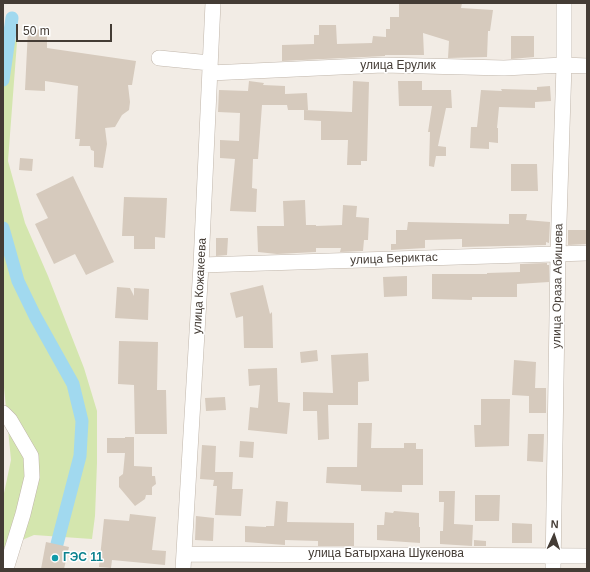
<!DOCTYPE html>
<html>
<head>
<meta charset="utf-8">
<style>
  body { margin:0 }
  #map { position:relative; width:590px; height:572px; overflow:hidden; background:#f2ece5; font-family:Arial,sans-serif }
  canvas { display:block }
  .frame { position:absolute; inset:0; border:4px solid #443c35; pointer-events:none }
  .north { position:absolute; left:534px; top:516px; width:40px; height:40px; -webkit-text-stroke:3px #fff; paint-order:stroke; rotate:3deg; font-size:11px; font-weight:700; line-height:16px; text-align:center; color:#443c35 }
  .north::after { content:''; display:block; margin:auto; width:14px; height:18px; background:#443c35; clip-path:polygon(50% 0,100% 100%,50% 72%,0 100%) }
  .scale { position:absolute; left:16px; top:24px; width:96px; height:18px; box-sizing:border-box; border:2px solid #443c35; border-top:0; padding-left:5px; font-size:12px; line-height:14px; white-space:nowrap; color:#443c35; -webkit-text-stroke:3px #fff; paint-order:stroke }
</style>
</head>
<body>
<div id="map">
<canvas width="590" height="572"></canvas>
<div class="frame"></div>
<div class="north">N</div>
<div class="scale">50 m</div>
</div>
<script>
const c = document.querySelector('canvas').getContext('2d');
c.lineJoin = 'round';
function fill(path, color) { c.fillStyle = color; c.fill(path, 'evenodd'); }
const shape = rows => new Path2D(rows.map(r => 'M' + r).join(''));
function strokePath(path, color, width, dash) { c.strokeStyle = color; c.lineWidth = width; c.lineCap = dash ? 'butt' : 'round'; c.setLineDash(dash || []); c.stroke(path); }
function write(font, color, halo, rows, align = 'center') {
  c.font = font + ' Arial,sans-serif'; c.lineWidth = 3; c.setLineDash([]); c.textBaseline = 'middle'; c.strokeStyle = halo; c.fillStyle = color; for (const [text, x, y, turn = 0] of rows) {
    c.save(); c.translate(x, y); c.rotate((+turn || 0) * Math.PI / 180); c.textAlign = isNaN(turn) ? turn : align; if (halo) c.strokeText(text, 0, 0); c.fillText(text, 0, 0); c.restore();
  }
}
const green = shape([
  [3,25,17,42,8,161,25,223,48,276,84,368,97,411,97,463,95,516,92,539,34,535,3,548,3,498,11,460,3,377]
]);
const canal = shape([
  [3,80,12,18],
  [3,228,18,281,35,316,73,384,82,421,80,456,57,544]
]);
const building = shape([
  [399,3,462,3,461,8,493,10,490,31,488,31,487,57,448,58,449,41,423,33,424,55,385,55,385,56,282,61,282,45,314,44,314,35,319,35,319,25,336,25,337,44,372,43,373,36,386,37,386,29,390,29,390,17,399,17],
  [28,29,47,30,47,48,136,61,132,85,128,85,130,102,129,110,122,115,115,127,105,128,107,144,103,168,94,167,94,151,91,150,90,146,79,146,80,139,75,139,78,86,45,81,45,91,25,90],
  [511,36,534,36,534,57,511,59],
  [249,81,264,83,263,85,285,86,285,94,307,93,308,110,288,110,287,105,262,105,258,159,253,159,252,188,257,189,256,212,230,211,235,159,220,158,220,140,239,141,240,113,218,112,219,90,248,91],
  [353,81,369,82,367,161,361,161,361,165,347,165,348,140,321,140,321,121,304,120,304,110,352,112],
  [398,81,422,81,422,90,451,90,452,108,446,108,438,146,446,147,446,156,436,156,434,167,429,166,430,132,428,132,432,106,399,106],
  [550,86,551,101,535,102,535,108,499,107,497,128,498,128,498,143,489,142,489,149,470,148,471,127,477,127,481,90,502,91,501,89,537,90,537,87],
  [20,158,33,159,32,171,19,170],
  [511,164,537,164,538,191,511,191],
  [73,176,114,262,86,275,75,254,54,264,35,224,48,218,36,194],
  [124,197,167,198,165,238,155,237,155,249,134,249,134,236,122,236],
  [305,200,306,225,316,225,316,226,342,225,343,205,357,206,356,217,369,218,368,240,364,240,363,251,340,252,341,248,316,248,316,252,277,254,258,252,257,226,284,226,283,201],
  [509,214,527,214,526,220,550,222,549,243,546,242,546,245,462,247,462,239,425,240,425,248,391,250,391,244,396,244,396,230,407,230,408,222,509,224],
  [568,230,587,230,587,244,568,245],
  [216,238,228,238,227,255,216,256],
  [547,263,547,265,549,265,549,282,517,284,517,297,472,297,472,300,432,299,432,274,487,274,487,273,520,272,520,264],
  [407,276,407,296,384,297,383,277],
  [263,285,270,314,272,312,273,348,244,348,243,316,236,318,230,293],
  [117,287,130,288,134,296,134,288,149,289,148,320,115,318],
  [119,341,158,342,157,390,166,390,167,434,135,434,134,385,118,384],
  [317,350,318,361,301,363,300,352],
  [368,353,369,381,358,382,358,405,328,405,329,439,318,440,317,411,303,411,303,392,333,393,331,355],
  [514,360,536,362,535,388,546,388,546,413,529,413,529,396,512,395],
  [277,368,278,402,290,403,287,434,248,430,250,407,258,408,260,385,249,386,248,369],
  [225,397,226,410,206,411,205,398],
  [481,399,510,399,509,446,475,447,474,425,481,425],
  [358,423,372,423,371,448,404,448,404,443,416,443,416,449,423,449,423,485,402,485,402,492,361,491,361,485,326,483,327,467,357,467],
  [528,434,544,434,543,462,527,461],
  [125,437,134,437,134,466,152,467,152,476,155,476,156,484,152,487,152,495,146,495,145,499,135,506,119,487,119,477,123,474,125,453,107,453,107,438,125,438],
  [240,441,254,442,253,458,239,457],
  [202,445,216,446,215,472,233,472,232,489,243,489,241,516,215,515,217,486,213,486,214,480,200,479],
  [439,491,455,491,454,524,473,525,472,546,440,544,440,531,443,531,444,502,439,502],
  [475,495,500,495,499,521,475,521],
  [276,501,288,502,287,522,354,523,354,546,318,546,318,541,285,540,285,545,245,542,245,526,266,527,266,526,274,526],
  [394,511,419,513,419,527,420,527,420,543,377,540,377,525,384,525,385,512,393,513],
  [130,514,156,517,152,550,166,551,165,565,112,560,111,568,99,567,104,519,129,521],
  [196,516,214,518,213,541,195,540],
  [512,523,532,524,532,543,512,543],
  [474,540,486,541,486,546,474,546],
  [46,542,69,547,64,569,41,569]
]);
const minor = shape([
  [159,58,210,63],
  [210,73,383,65,504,68,564,65,587,66],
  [201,265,587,253],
  [3,413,10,420,31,456,32,477,23,514,6,569],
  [184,554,587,556],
  [183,569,201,265,213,3],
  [553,569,558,253,564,65,564,3]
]);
const markers = [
  [55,558,4,"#0f9aa8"]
];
const streetNames = [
  ["улица Ерулик",398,66],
  ["улица Бериктас",394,259,-2],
  ["улица Кожакеева",200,286,-87],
  ["улица Ораза Абишева",558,286,-89],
  ["улица Батырхана Шукенова",386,554]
];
const cultureNames = [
  ["ГЭС 11",63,558]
];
fill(green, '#d4e6ae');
strokePath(canal, '#a1d9ef', 13);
fill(building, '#d6cabd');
strokePath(minor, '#c0b6ab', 16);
strokePath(minor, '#fff', 15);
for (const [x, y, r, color] of markers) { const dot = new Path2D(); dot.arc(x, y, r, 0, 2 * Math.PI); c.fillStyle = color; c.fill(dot); strokePath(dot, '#fff', 1.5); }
write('12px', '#443c35', '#fff', streetNames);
write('bold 12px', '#0d838f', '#fff', cultureNames, 'left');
</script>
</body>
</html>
